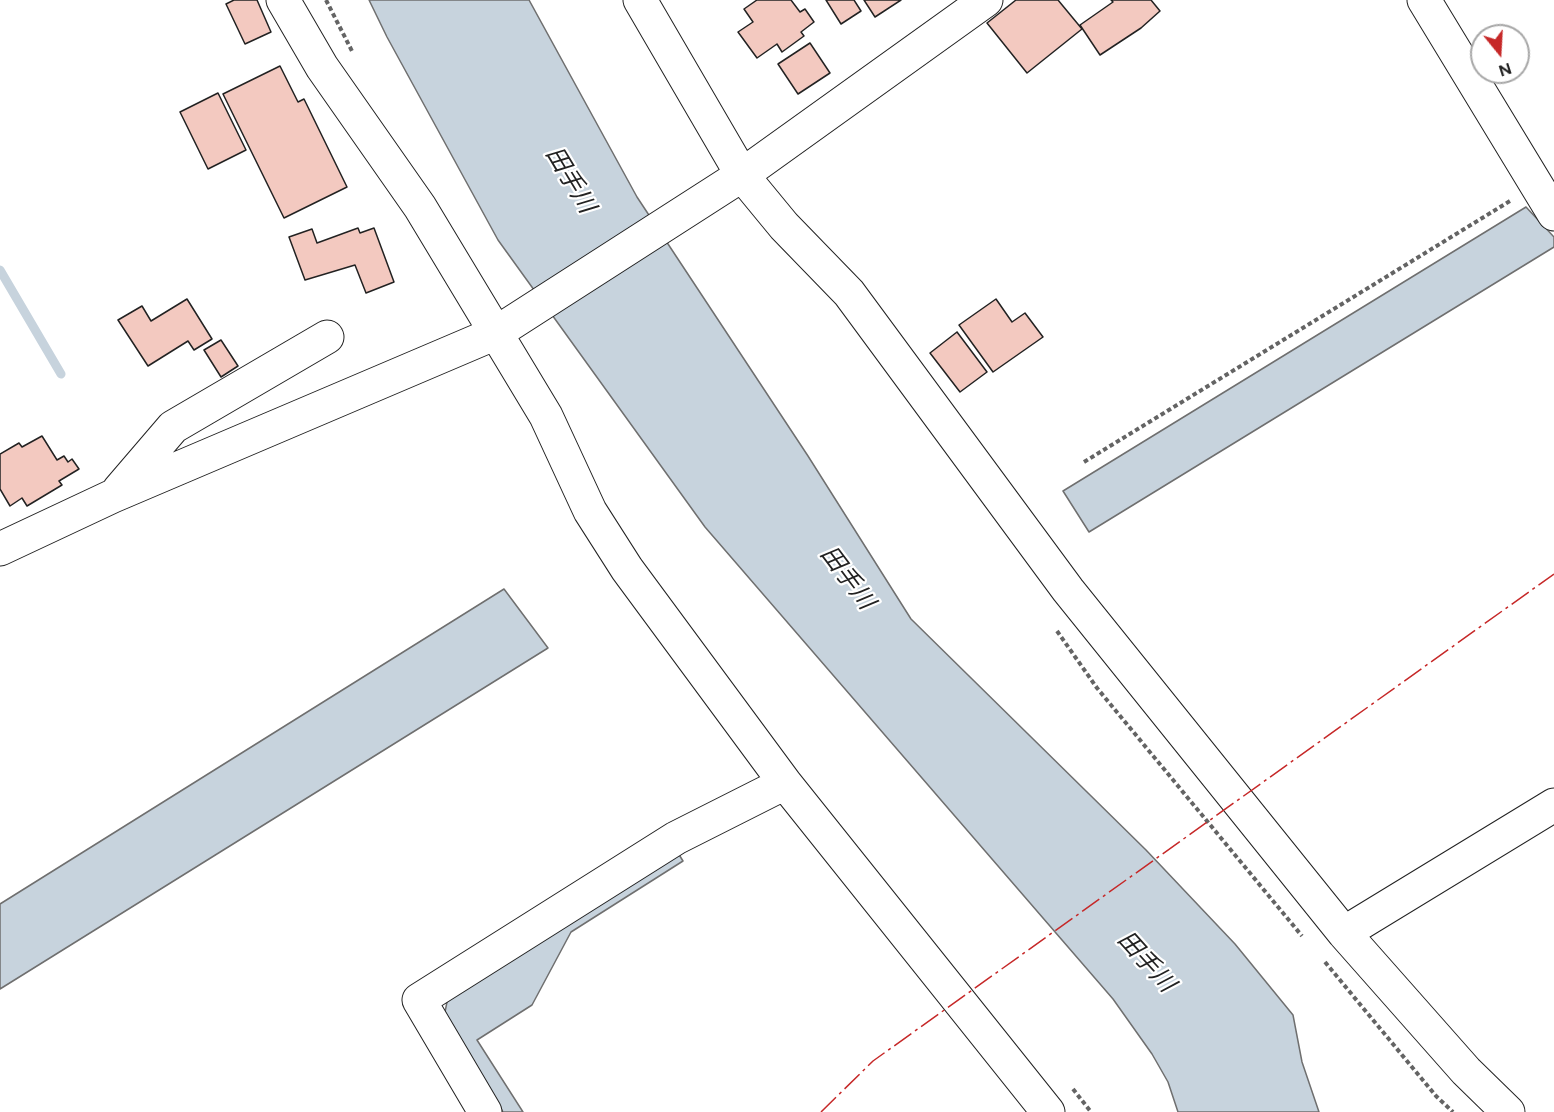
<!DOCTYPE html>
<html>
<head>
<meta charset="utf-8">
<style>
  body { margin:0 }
  #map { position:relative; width:1554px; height:1112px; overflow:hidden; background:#fff; font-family:Figtree,sans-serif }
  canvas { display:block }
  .north { position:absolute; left:1470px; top:24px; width:60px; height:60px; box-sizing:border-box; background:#fff; border:2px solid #a7a7a7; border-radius:50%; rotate:162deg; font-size:16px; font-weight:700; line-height:24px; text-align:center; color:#222 }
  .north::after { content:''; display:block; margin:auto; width:21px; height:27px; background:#c62828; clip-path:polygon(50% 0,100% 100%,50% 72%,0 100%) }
</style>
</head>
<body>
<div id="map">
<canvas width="1554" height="1112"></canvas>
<div class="north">N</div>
</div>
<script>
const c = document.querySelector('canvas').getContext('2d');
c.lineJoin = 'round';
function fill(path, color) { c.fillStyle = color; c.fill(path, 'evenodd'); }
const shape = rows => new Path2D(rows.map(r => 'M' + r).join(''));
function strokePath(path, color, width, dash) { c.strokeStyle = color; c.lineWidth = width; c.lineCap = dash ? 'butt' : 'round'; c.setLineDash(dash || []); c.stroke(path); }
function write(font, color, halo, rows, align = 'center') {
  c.font = font + ' Figtree,"Noto Sans JP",sans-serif'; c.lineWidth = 4.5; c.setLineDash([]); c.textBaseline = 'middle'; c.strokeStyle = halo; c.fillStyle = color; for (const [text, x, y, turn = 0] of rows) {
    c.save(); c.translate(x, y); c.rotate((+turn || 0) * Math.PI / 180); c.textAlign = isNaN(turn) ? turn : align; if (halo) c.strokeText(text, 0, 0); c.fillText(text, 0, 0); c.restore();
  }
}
const water = shape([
  [369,0,529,0,637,197,808,456,911,619,1146,850,1235,944,1293,1015,1302,1062,1319,1112,1178,1112,1168,1082,1152,1054,1113,999,705,527,498,240,387,37,369,0],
  [1526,207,1554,237,1554,247,1089,532,1063,491,1526,207],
  [504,589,548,648,0,989,0,904,504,589],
  [678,853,683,861,571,932,532,1005,477,1040,523,1112,503,1112,444,1017,448,997,678,853]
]);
const stream = shape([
  [0,270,61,374]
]);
const building = shape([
  [234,0,257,0,271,32,245,44,226,4,234,0],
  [757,0,791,0,800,12,805,9,814,22,801,32,804,36,782,52,777,44,757,58,738,32,753,22,744,9,757,0],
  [826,0,854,0,861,11,841,24,826,0],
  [864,0,901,0,875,17,864,0],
  [1016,0,1058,0,1082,29,1027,73,987,23,1016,0],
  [1111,0,1151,0,1160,11,1141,28,1100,55,1080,25,1113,2,1111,0],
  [810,43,830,73,798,94,778,64,810,43],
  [280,66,298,102,304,99,347,187,284,218,223,94,280,66],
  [218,93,246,150,208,169,180,112,218,93],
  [358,228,360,233,374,228,394,282,366,293,355,265,305,280,289,237,312,229,317,243,358,228],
  [187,299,212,339,194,350,188,341,148,366,118,320,142,306,151,321,187,299],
  [996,299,1012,322,1025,313,1043,337,993,372,959,325,996,299],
  [957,332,987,372,960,392,930,353,957,332],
  [221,340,238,366,221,377,204,350,221,340],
  [42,436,57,460,64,456,68,462,72,459,79,469,59,481,62,485,27,506,22,498,10,506,0,489,0,454,19,443,22,447,42,436]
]);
const path = shape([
  [326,0,353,53],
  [1084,462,1510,201],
  [1057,631,1097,688,1302,936],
  [1325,962,1436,1096,1453,1112],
  [1073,1089,1091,1112]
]);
const minor = shape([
  [283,0,322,67,420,207,546,416,590,511,627,569,785,783,1048,1112],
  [640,0,742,175,784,226,849,293,1068,590,1344,933,1466,1071,1508,1112],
  [1424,0,1554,214],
  [119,490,173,427,327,337],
  [0,549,113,496,496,333,742,175,986,0],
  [1344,933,1554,805],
  [485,1112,419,1000,676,838,785,783]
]);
const power = shape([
  [821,1112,873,1061,1554,574]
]);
const waterNames = [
  ["田手川",570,180,59],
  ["田手川",847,578,53],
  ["田手川",1146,962,48]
];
fill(water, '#c7d3dd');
strokePath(water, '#6f6f6f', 1.5);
strokePath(stream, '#c7d3dd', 9);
fill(building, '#f3c9c0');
strokePath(building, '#222', 1.5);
strokePath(minor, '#222', 35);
strokePath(path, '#646464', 4, [4.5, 3]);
strokePath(minor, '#fff', 33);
strokePath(power, '#c62828', 1.5, [21, 4.5, 3, 4.5]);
write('italic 24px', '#222', '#fff', waterNames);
</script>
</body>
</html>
